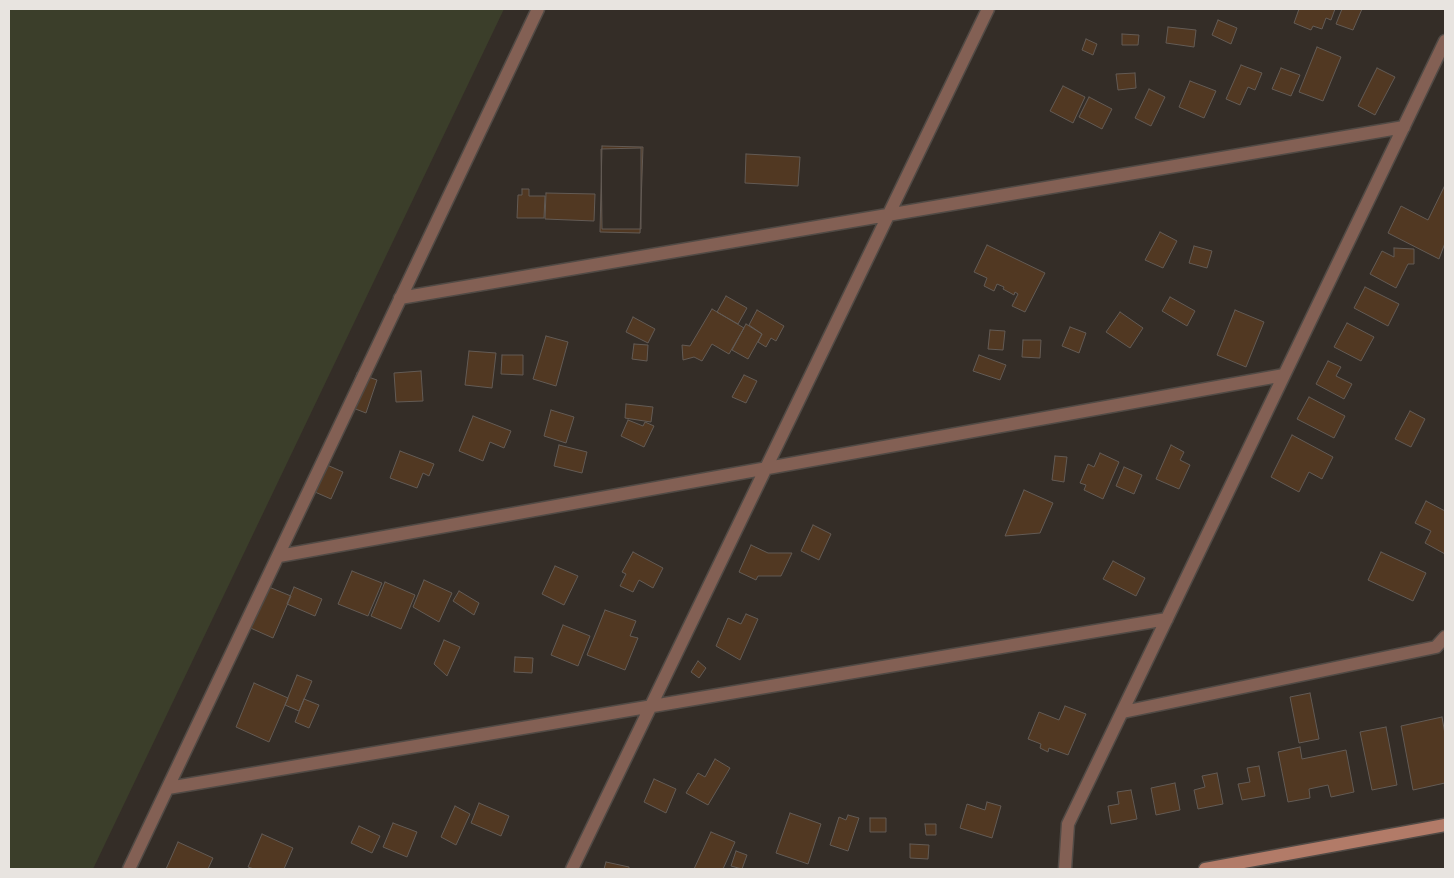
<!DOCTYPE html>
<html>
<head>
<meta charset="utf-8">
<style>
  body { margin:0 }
  #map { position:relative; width:1454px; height:878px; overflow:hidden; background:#342d27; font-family:Spectral,serif }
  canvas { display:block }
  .frame { position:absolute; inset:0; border:10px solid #e8e4e0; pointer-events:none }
</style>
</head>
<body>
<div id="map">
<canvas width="1454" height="878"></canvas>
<div class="frame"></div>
</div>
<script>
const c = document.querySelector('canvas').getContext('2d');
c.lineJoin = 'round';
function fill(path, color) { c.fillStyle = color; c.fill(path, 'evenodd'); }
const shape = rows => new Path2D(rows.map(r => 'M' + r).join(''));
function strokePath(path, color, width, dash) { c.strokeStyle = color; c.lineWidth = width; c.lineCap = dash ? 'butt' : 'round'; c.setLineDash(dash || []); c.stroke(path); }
const green = shape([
  [9,9,504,9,93,869,9,869]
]);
const building = shape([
  [1299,9,1335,9,1331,20,1326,18,1322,29,1313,26,1311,30,1294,23,1299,9],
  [1342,9,1362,9,1353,30,1336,24,1342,9],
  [1218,20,1237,28,1231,44,1212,35,1218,20],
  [1168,27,1196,30,1194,47,1166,43,1168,27],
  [1122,34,1139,35,1138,45,1122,45,1122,34],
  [1086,39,1097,44,1093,55,1082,50,1086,39],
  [1317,47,1341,57,1323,101,1299,92,1317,47],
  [1241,65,1262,73,1255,90,1248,87,1240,105,1226,99,1241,65],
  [1281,68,1300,75,1291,96,1272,89,1281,68],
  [1377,68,1395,77,1375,115,1358,106,1377,68],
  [1135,73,1136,88,1118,90,1116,74,1135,73],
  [1190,81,1216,91,1204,118,1179,107,1190,81],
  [1063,86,1085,97,1073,123,1050,111,1063,86],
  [1149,89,1165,97,1151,126,1135,118,1149,89],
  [1089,97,1112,109,1102,129,1079,117,1089,97],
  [602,146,643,147,640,233,600,232,602,146],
  [641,148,641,229,602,229,601,149,641,148],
  [746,154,800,157,798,186,745,183,746,154],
  [1445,185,1445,243,1439,259,1388,233,1401,206,1428,220,1445,185],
  [522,189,529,189,529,196,545,196,544,218,517,218,518,195,522,195,522,189],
  [546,193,595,194,594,221,545,219,546,193],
  [1160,232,1177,241,1163,268,1145,260,1160,232],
  [987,245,1045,273,1025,312,1012,306,1018,294,1015,292,1014,295,1003,289,1004,287,997,284,994,291,984,286,987,278,974,272,987,245],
  [1194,246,1212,251,1207,268,1189,263,1194,246],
  [1394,248,1414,249,1414,264,1408,264,1396,288,1370,274,1382,251,1394,257,1394,248],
  [1365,287,1399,304,1388,326,1354,308,1365,287],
  [726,296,747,308,738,324,717,312,726,296],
  [1170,297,1195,311,1187,326,1162,311,1170,297],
  [712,309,744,328,729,354,712,344,702,361,694,357,683,360,682,345,690,346,712,309],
  [757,310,784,326,776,341,771,338,766,347,758,342,762,334,749,325,757,310],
  [1235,310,1264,322,1246,367,1217,355,1235,310],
  [1120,312,1143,328,1130,348,1106,332,1120,312],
  [633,317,655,329,648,343,626,332,633,317],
  [1347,323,1374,337,1361,361,1334,347,1347,323],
  [746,324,762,334,748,359,732,350,746,324],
  [1070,327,1086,333,1079,353,1062,346,1070,327],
  [990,330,1005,331,1003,350,988,349,990,330],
  [546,336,568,342,556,386,533,379,546,336],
  [1023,340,1041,340,1040,358,1022,357,1023,340],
  [634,344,648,345,647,361,632,359,634,344],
  [469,351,496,353,492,388,465,385,469,351],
  [502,355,523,355,523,375,501,374,502,355],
  [979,355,1006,365,1000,380,973,371,979,355],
  [1328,361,1341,367,1336,376,1352,384,1344,399,1316,384,1328,361],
  [421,371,423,401,396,402,394,373,421,371],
  [357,373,377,380,366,413,345,405,357,373],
  [744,375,757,381,746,403,732,397,744,375],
  [1309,397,1345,416,1334,438,1297,419,1309,397],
  [626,404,653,407,651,422,625,418,626,404],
  [551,410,574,417,566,443,544,436,551,410],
  [1410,411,1425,419,1411,447,1395,439,1410,411],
  [473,416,511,431,504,448,490,442,483,461,459,451,473,416],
  [628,420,643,426,645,422,654,426,644,447,621,436,628,420],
  [1292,435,1333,457,1322,479,1309,472,1299,492,1271,477,1292,435],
  [559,445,587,452,582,473,554,466,559,445],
  [1171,445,1184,452,1180,460,1190,465,1179,489,1156,479,1171,445],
  [400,451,434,464,429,476,423,473,417,488,390,478,400,451],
  [1100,453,1119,462,1103,499,1084,490,1086,485,1080,483,1088,464,1094,467,1100,453],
  [1055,456,1067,457,1064,482,1052,480,1055,456],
  [327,465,343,472,331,499,315,492,327,465],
  [1124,467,1142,475,1134,494,1116,486,1124,467],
  [1024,490,1053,503,1040,533,1005,536,1024,490],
  [1426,501,1445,511,1445,554,1425,543,1431,531,1415,523,1426,501],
  [813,525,831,534,819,560,801,551,813,525],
  [751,545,768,553,792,553,781,576,758,576,756,580,739,572,751,545],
  [633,552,663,568,653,588,639,580,633,592,620,586,626,574,622,572,633,552],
  [1381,552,1426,573,1413,601,1368,580,1381,552],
  [1113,561,1145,578,1136,596,1103,579,1113,561],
  [555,566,578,576,564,605,542,594,555,566],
  [352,571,382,583,368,616,338,604,352,571],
  [424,580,452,593,439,622,413,607,424,580],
  [385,582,415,595,401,629,371,616,385,582],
  [264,585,291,596,273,638,246,626,264,585],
  [294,587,322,599,315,616,287,604,294,587],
  [459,591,479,603,474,615,453,601,459,591],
  [605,610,636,621,630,636,638,638,625,670,587,655,605,610],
  [746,614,758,619,740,660,716,646,728,618,741,624,746,614],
  [563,625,590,636,578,666,551,655,563,625],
  [444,640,460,647,447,676,434,664,444,640],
  [515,657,533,658,532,673,514,672,515,657],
  [698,661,706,668,699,678,691,672,698,661],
  [297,675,312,681,299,711,285,705,297,675],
  [254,683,288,698,269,742,236,727,254,683],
  [1310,693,1319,739,1299,743,1290,697,1310,693],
  [304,699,319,705,309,728,295,722,304,699],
  [1065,706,1086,714,1068,755,1049,748,1048,752,1040,748,1041,744,1028,739,1039,712,1059,720,1065,706],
  [1442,717,1445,734,1445,783,1413,790,1401,726,1442,717],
  [1386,727,1397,785,1372,790,1360,732,1386,727],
  [1300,747,1302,759,1346,750,1354,792,1331,797,1328,785,1309,789,1310,798,1288,802,1278,752,1300,747],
  [715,759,730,768,708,805,686,793,698,773,705,777,715,759],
  [1259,766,1265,796,1242,800,1238,784,1250,782,1247,768,1259,766],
  [1217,773,1223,804,1198,809,1194,790,1205,787,1202,776,1217,773],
  [654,779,676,789,666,813,644,802,654,779],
  [1175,783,1180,810,1156,815,1151,788,1175,783],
  [1131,790,1137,819,1111,824,1108,806,1119,804,1117,792,1131,790],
  [987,802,1001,806,992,838,960,828,967,804,985,810,987,802],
  [479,803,509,816,501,836,471,823,479,803],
  [455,806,470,814,456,845,441,837,455,806],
  [790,813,821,824,808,864,776,853,790,813],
  [848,815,859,818,848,851,830,845,839,817,846,820,848,815],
  [870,818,886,818,886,832,870,832,870,818],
  [393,823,417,832,407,857,383,847,393,823],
  [925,824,936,824,936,835,926,835,925,824],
  [359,826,380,836,372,853,351,843,359,826],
  [711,832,735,842,723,869,694,869,711,832],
  [262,834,293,848,284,869,254,869,248,867,262,834],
  [178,842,213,858,208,869,166,869,178,842],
  [910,844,929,845,928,859,910,858,910,844],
  [736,851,747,855,742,869,731,866,736,851],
  [606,862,629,867,629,869,604,869,606,862]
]);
const street = shape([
  [400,298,1404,127],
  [279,556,1284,375],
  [1123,712,1436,647,1445,637],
  [168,788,1167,619],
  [129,869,538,9],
  [572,869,988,9],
  [1065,869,1068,824,1445,41]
]);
const secondary = shape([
  [1205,869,1445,825]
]);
fill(green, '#3b3e2a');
fill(building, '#513822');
strokePath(building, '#635b55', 1);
strokePath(street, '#514a45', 15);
strokePath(secondary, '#514a45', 15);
strokePath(street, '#836054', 12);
strokePath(secondary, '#b27b68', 12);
</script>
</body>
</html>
